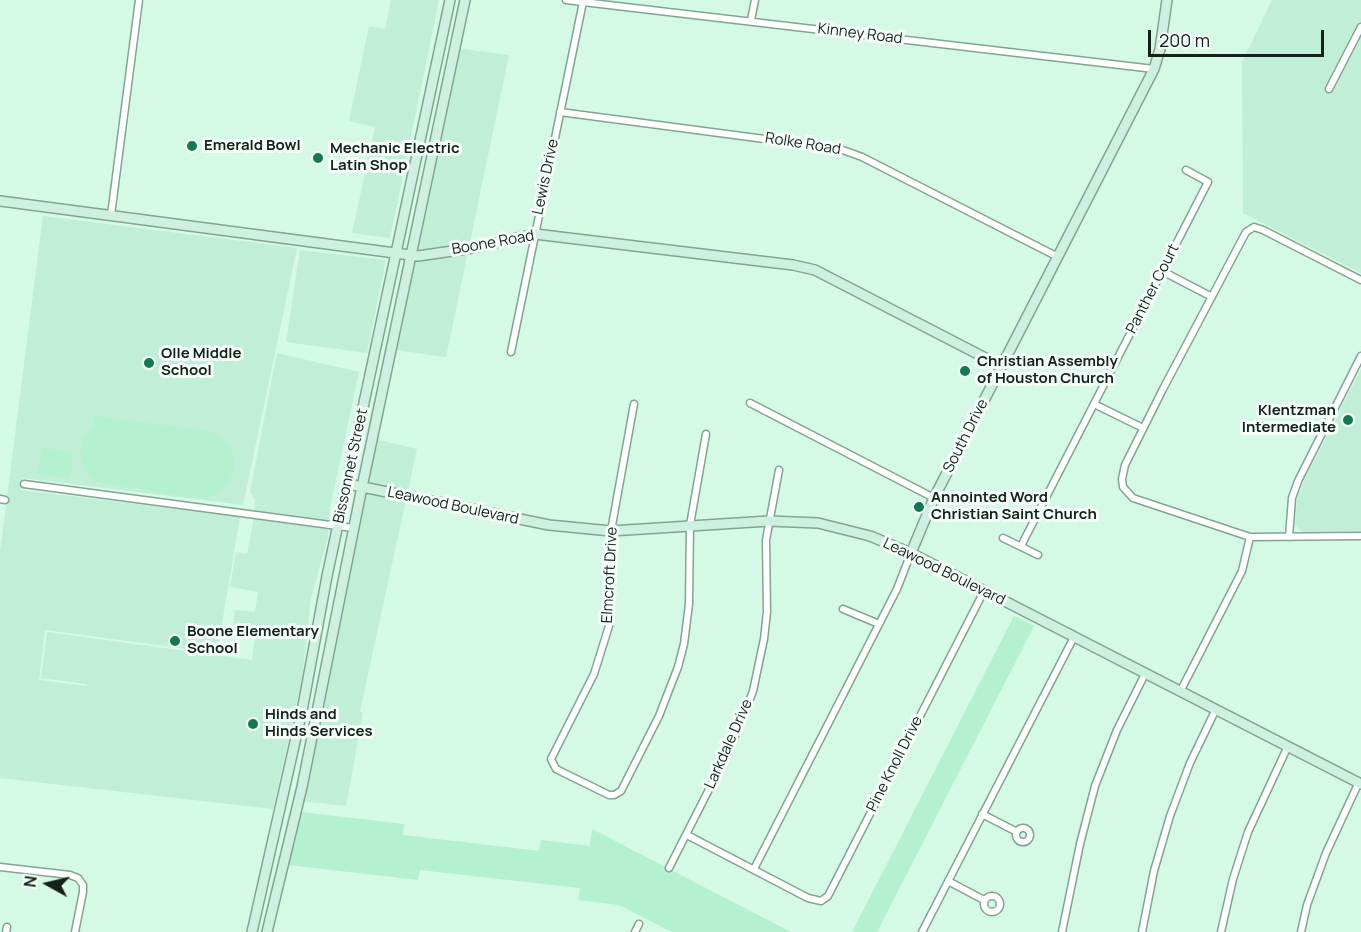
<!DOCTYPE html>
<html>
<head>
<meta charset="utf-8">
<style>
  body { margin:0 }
  #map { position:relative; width:1361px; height:932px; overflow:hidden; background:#d4f9e4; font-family:Manrope,sans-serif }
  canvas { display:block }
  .north { position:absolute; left:18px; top:854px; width:60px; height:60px; -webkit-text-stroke:4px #f6fefa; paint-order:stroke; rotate:278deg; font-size:16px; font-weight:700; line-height:24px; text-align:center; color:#13211a }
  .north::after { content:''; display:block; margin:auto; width:21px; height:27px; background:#13211a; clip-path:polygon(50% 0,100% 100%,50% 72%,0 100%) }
  .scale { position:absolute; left:1148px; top:30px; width:176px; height:27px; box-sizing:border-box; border:3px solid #13211a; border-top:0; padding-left:8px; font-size:18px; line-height:21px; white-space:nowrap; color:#13211a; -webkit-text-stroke:4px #f6fefa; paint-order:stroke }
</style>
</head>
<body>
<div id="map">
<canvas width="1361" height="932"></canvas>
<div class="north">N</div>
<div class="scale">200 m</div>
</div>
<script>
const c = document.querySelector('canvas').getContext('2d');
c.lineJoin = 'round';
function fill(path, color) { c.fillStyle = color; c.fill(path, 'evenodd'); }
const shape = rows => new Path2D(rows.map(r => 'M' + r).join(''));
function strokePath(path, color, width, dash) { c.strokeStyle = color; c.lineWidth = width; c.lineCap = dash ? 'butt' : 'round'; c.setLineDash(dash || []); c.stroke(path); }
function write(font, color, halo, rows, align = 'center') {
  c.font = font + ' Manrope,sans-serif'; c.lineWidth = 6; c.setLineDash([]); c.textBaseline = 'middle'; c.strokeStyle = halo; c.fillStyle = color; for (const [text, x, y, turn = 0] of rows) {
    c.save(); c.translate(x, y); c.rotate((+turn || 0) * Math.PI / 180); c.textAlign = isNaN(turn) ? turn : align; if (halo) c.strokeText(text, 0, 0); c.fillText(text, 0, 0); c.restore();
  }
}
const built = shape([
  [391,0,439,0,390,238,352,233,375,127,349,121,369,26,385,29],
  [1272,0,1361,0,1361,273,1243,213,1242,62],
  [457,48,509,55,446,357,396,350],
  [43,216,297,248,243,505,22,478,21,490,240,517,217,653,45,630,39,680,87,686,86,684,41,678,47,632,252,660,256,628,233,625,235,610,255,612,258,592,230,587,236,552,247,554,253,522,255,500,250,492,277,353,359,372,330,508,328,537,311,598,302,679,273,809,0,778,0,552],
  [300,250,386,260,367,353,286,342],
  [1361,369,1361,531,1302,532,1295,525,1297,501,1302,485],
  [375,439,417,449,360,711,363,713,346,806,302,801]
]);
const green = shape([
  [94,416,209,431,221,437,230,448,234,461,232,474,226,486,215,495,202,499,100,483,93,480,85,470,80,452,85,435,97,423,94,422],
  [42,448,73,452,70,479,38,474],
  [1014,616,1034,626,877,932,852,932],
  [301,812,404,824,403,835,539,851,541,840,590,846,592,829,791,932,672,932,619,905,578,900,580,888,420,870,418,880,288,865]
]);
const street = shape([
  [566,0,1154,69],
  [751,20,755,0],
  [1329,89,1361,27],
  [560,112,840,149,862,157,1058,257],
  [111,215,139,0],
  [1162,271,1212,297],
  [1361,280,1263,230,1254,227,1246,232,1163,389,1125,465,1122,479,1123,487,1133,498,1250,537,1361,536],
  [511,352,583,2],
  [750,403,934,498],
  [634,404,611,531,611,590,609,626,594,674,551,759,556,769,609,795,614,795,621,791,659,716,678,667,684,644,689,604,690,525,706,434],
  [1094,404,1143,428],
  [24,484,353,528],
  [0,499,5,500],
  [1289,537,1292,498,1298,481,1361,356],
  [1003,538,1038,555],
  [1021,546,1208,182,1186,170],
  [843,609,879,624],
  [1180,692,1242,571,1250,537],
  [982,814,1017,832],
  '1016 835a7 7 0 1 1 14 0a7 7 0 1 1-14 0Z',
  [687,835,808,898,821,901,828,896,984,591],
  [0,867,70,875,78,878,83,885,83,892,75,932],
  [669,868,725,758,742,720,753,691,764,639,767,612,766,540,779,470],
  [754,869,897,589,911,553],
  [948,881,984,900],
  '984 904a8 8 0 1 1 16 0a8 8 0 1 1-16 0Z',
  [6,932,7,927],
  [635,932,639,924],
  [922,932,1074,637],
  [1062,932,1080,844,1095,786,1117,730,1145,674],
  [1142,932,1154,871,1170,816,1190,763,1216,709],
  [1221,932,1233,879,1248,832,1288,746],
  [1301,932,1307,905,1326,853,1359,782]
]);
const secondary = shape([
  [0,201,418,256,473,248,535,234,793,265,815,270,1001,366],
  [348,484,549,525,611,531,769,521,818,523,870,536,911,553,1361,784],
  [911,553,934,498,1154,69,1160,49,1167,0],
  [252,932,302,711,327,576,450,0],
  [267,932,302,787,362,487,465,0]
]);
const markers = [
  [192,146,6,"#137952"],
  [318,158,6,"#137952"],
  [149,363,6,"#137952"],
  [965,371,6,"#137952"],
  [1348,420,6,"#137952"],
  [919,507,6,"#137952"],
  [175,641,6,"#137952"],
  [253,724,6,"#137952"]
];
const streetNames = [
  ["Kinney Road",860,34,7],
  ["Rolke Road",803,144,9],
  ["Lewis Drive",546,177,-78],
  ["Boone Road",493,243,-10],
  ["Panther Court",1153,289,-63],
  ["South Drive",966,436,-63],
  ["Bissonnet Street",351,466,-78],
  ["Leawood Boulevard",453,506,12],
  ["Leawood Boulevard",944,572,26],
  ["Elmcroft Drive",610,575,-87],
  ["Larkdale Drive",729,744,-66],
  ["Pine Knoll Drive",895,764,-63]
];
const poiNames = [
  ["Emerald Bowl",204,146],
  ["Mechanic Electric",330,149],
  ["Latin Shop",330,166],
  ["Olle Middle",161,354],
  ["School",161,371],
  ["Christian Assembly",977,362],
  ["of Houston Church",977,379],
  ["Klentzman",1336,411,"right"],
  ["Intermediate",1336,428,"right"],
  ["Annointed Word",931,498],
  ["Christian Saint Church",931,515],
  ["Boone Elementary",187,632],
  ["School",187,649],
  ["Hinds and",265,715],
  ["Hinds Services",265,732]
];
fill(built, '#c1eed6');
fill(green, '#b3f1d0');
strokePath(street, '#82a592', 9);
strokePath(secondary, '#82a592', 12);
strokePath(street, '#fff', 6);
strokePath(secondary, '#cdf0e0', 9);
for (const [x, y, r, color] of markers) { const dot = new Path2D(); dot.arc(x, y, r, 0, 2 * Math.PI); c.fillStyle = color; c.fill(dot); strokePath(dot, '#f6fefa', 2); }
write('15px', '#13211a', '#f6fefa', streetNames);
write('bold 15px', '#13211a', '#f6fefa', poiNames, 'left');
</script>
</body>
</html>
